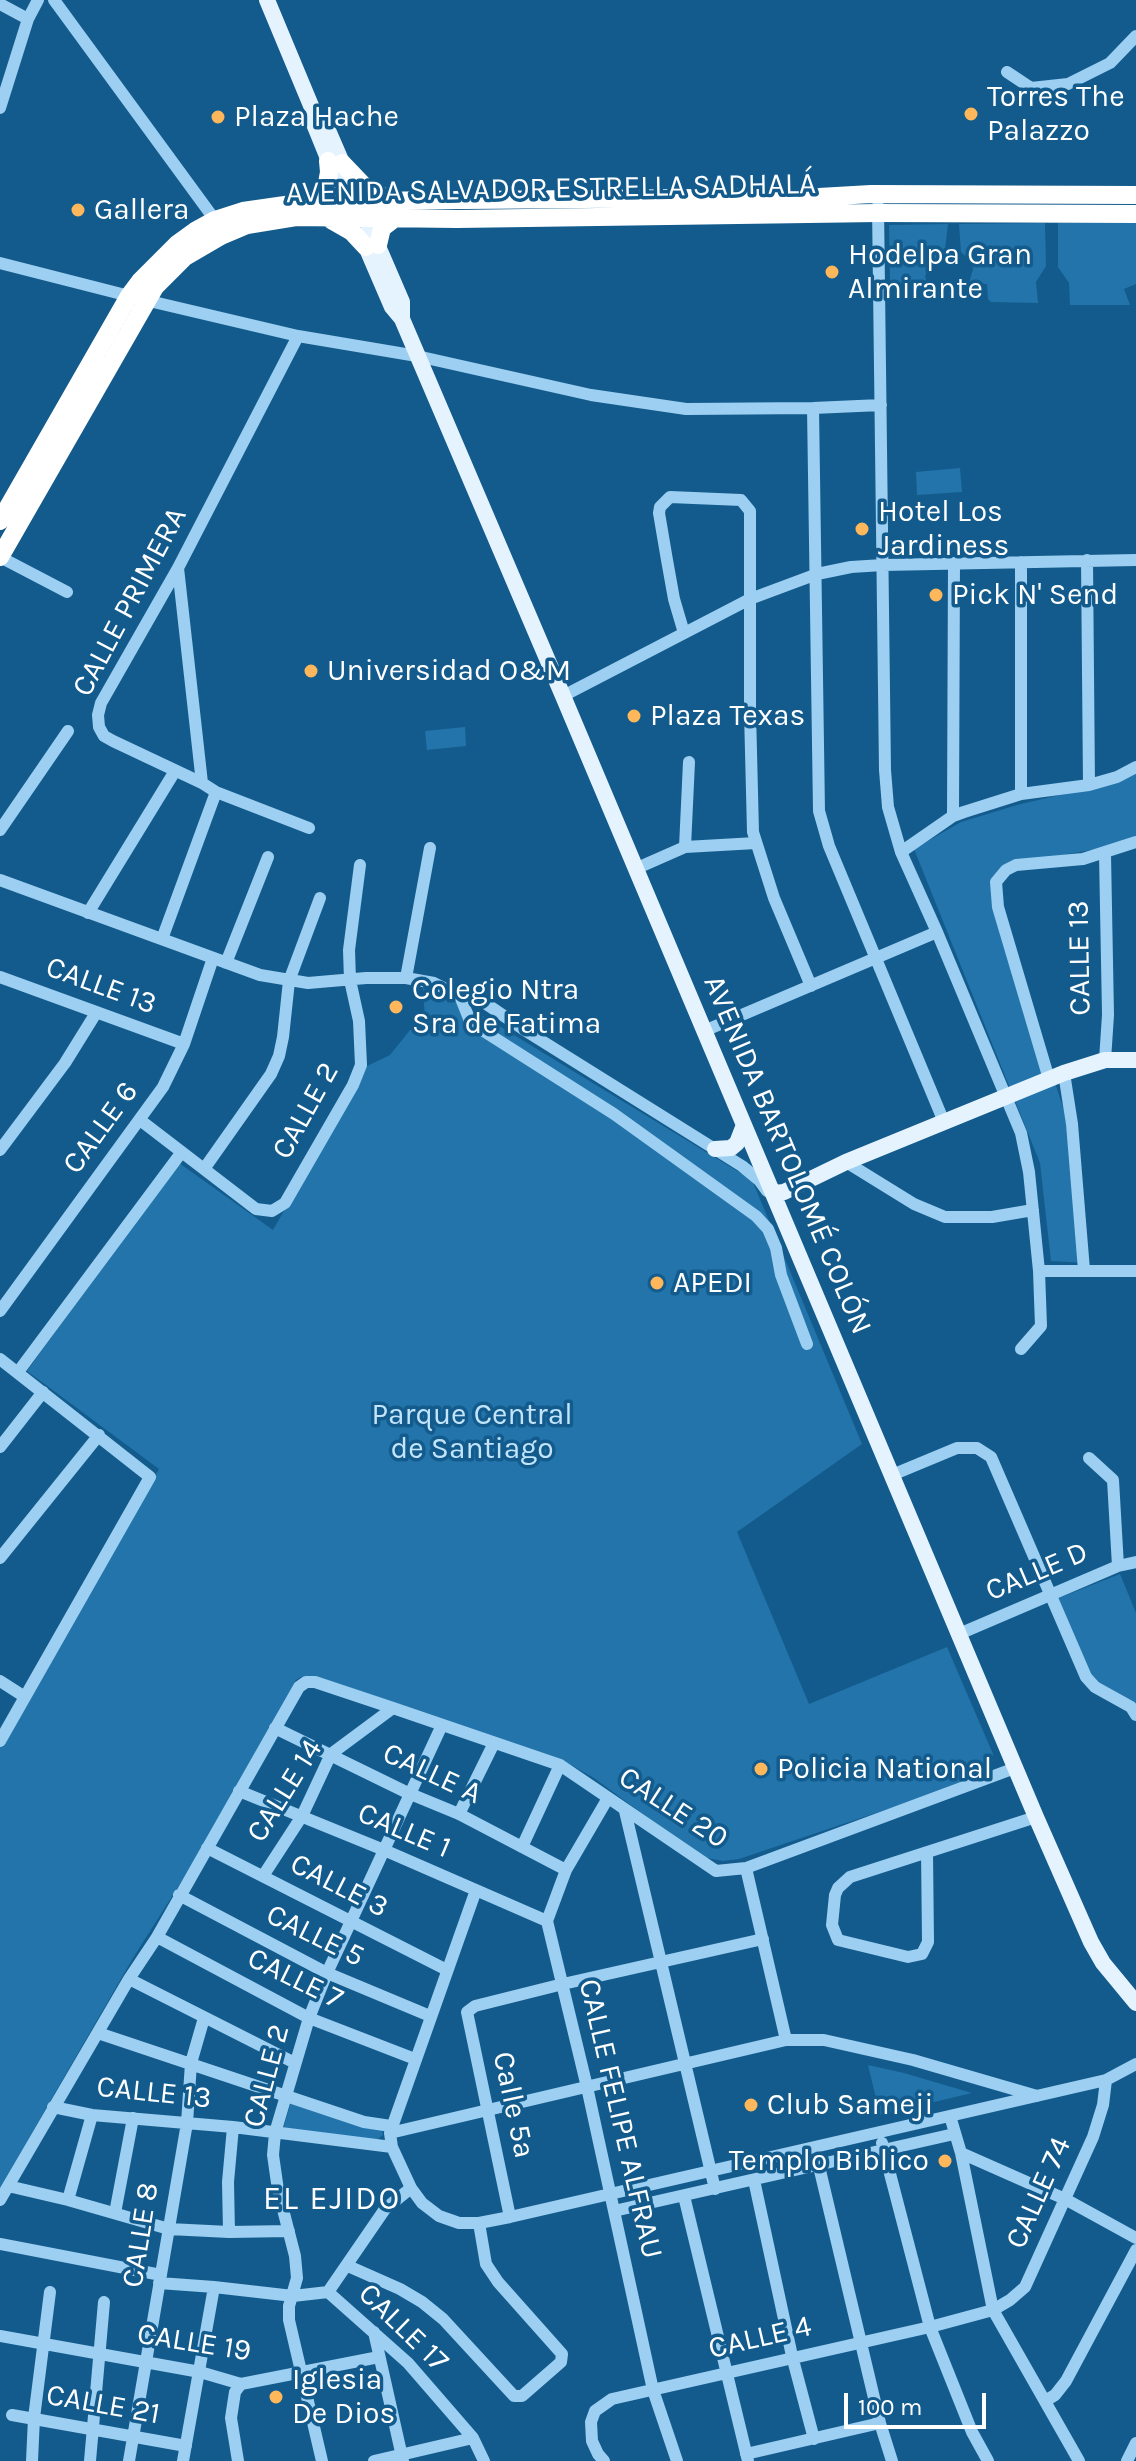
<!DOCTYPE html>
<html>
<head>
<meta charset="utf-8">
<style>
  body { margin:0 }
  #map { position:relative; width:1136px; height:2461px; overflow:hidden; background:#135b8c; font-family:Karla,sans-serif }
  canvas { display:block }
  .scale { position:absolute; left:844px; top:2393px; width:142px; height:36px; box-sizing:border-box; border:4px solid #fff; border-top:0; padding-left:10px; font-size:24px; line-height:28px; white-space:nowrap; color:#fff; -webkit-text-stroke:6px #135b8c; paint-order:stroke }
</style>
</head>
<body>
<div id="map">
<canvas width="1136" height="2461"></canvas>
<div class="scale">100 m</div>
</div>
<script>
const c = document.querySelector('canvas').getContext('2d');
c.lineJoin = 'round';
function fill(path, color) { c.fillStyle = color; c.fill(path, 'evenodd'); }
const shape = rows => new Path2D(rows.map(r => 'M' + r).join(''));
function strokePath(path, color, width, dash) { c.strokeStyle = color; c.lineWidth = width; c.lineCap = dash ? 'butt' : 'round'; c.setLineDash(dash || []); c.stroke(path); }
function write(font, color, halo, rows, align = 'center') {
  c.font = font + ' Karla,sans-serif'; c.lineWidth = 7; c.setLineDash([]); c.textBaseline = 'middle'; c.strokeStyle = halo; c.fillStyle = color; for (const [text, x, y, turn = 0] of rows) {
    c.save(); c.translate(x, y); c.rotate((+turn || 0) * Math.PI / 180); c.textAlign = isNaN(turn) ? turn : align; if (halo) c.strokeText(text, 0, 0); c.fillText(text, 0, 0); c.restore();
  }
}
const green = shape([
  [1045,223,1046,266,1036,282,1038,303,991,302,988,299,987,284,969,283,973,269,972,262,961,252,959,224],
  [1058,223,1136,223,1136,284,1124,289,1130,305,1070,305,1069,283,1058,267],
  [948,224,945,250,929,270,925,276,927,283,910,283,910,286,890,285,889,225],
  [960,468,962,492,917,495,916,472],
  [465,727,466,746,427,750,425,731],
  [1136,771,1136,842,1029,861,1005,870,994,898,1064,1110,1088,1263,1051,1261,1040,1163,914,849,961,822,1017,805,1068,793],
  [423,988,468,1007,752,1180,862,1444,737,1532,809,1704,947,1647,993,1754,991,1767,983,1777,739,1859,723,1861,707,1858,693,1851,594,1778,564,1761,311,1676,301,1677,296,1680,286,1698,218,1824,133,1958,0,2188,0,1746,159,1469,27,1371,179,1163,273,1230,367,1066,390,1055,410,1030,425,1019],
  [1120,1574,1136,1613,1136,1705,1093,1681,1056,1599],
  [868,2065,904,2073,972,2093,880,2115],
  [291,2102,382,2129,383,2135,377,2140,283,2129]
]);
const minor = shape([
  [54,0,215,220],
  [0,4,28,19],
  [1007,72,1031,88,1068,84,1110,63,1136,36],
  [0,108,28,19,38,0],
  [878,206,885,770,888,807,901,852,937,932,1021,1133,1029,1172,1039,1271,1041,1326,1021,1349],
  [0,263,145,300,298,336,417,356,591,395,686,409,813,408,881,405],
  [298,336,178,568,101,703,98,715,99,727,104,736,113,741,202,783,216,792,309,828],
  [813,408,819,811,829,846,944,1122],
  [0,557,67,592],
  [1087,560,1089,785],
  [178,568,202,783],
  [684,633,674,599,667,560,659,513,660,507,670,497,741,500,750,511,750,712,753,832,774,898,811,986],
  [563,696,750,599,817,574,851,567,883,565,1136,560],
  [1021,794,1021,562],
  [953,816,954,563],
  [0,830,68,731],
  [685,847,689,762],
  [901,852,953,816,964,812,1021,794,1089,785,1117,777,1136,767],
  [1105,854,1108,1015,1105,1060],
  [635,869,685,847,756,843],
  [0,880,260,975,308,983,366,978,406,978,434,983,460,996,479,999,526,1031,742,1166,759,1180,767,1191],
  [88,913,175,771],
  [162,939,216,792],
  [226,963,268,857],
  [0,977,184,1044],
  [406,978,430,848],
  [460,996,470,1021,482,1030,614,1114,756,1216,768,1229,776,1248,781,1275,807,1344],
  [704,1031,937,932],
  [1064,1073,1072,1124,1084,1270],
  [1049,1079,998,907,996,882,1006,870,1016,865,1083,859,1136,842],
  [140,1120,256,1209,272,1211,285,1203,353,1085,361,1065,359,1021,350,980,349,950,360,865],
  [0,1150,65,1063,96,1013],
  [846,1162,914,1204,945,1217,992,1217,1033,1210],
  [204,1169,271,1074,279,1056,283,1037,289,981,320,898],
  [1039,1271,1136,1271],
  [0,1311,163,1087,184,1044,213,958],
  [0,1359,150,1477,0,1741],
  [18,1372,181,1153],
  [0,1447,43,1392],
  [1089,1458,1113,1480,1118,1566],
  [892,1475,957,1448,977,1448,991,1457,1086,1677,1095,1687,1131,1707,1136,1715],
  [0,1558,99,1435],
  [959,1634,1118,1566,1136,1562],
  [0,1681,25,1697],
  [275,1728,408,1793,459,1814,566,1870],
  [239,1791,384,1850,547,1921],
  [608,1798,566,1870,547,1921,587,2087,653,2390,677,2461],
  [625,1811,715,2189],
  [459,1814,494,1743],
  [522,1847,560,1765],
  [207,1848,447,1970],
  [927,1852,928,1942,922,1954,908,1957,838,1940,832,1925,835,1895,838,1888,850,1877,1036,1817],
  [746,1868,786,2040],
  [263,1876,302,1816,331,1754,393,1708],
  [476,1890,390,2133,392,2147,411,2188,422,2203,439,2216,459,2223,479,2223,510,2217,1106,2080,1136,2064],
  [179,1895,327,1973,430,2016],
  [157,1937,309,2018,415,2059],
  [129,1979,295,2063],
  [98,2033,364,2122,391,2126],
  [53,2107,92,2115,233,2127,392,2147],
  [950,2116,961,2153,993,2310,1079,2461],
  [390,2133,786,2040,824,2040,913,2060,1037,2096],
  [882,2143,930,2327,972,2432,988,2461],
  [961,2153,1065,2199,1136,2238],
  [817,2158,880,2423,892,2461],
  [754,2180,792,2356,814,2439],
  [8,2186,68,2200,169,2229,229,2232,289,2231],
  [684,2196,748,2461],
  [0,2200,129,1979,157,1937,299,1687,306,1682,315,1682,393,1708,560,1765,716,1871,746,1868,1015,1768],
  [68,2200,92,2115],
  [614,2211,954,2134],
  [115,2213,133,2118],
  [510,2217,467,2012,475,2006,563,1984,763,1939],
  [229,2232,228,2182,233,2127],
  [0,2244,161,2275],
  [348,2266,400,2289,422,2302,443,2319,514,2396,522,2396,561,2362,562,2354,498,2282,486,2264,479,2223],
  [159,2283,214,2287,293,2296,328,2292,408,2363,473,2438,484,2461],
  [328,2292,385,2209,411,2188],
  [374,2332,403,2461],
  [0,2336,200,2372,241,2384,379,2357],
  [1045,2401,1055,2395,1066,2381,1136,2250],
  [12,2415,186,2446],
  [746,2454,880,2423],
  [32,2461,34,2418,50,2292],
  [90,2461,104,2302],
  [129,2461,187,2123,191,2063,204,2018],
  [183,2461,214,2287],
  [238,2461,231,2418,235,2392,241,2384],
  [322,2461,289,2320,289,2306,297,2278,295,2256,278,2190,273,2155,275,2133,309,2018,327,1973,442,1725],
  [374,2461,473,2438],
  [604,2461,598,2454,592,2441,591,2422,595,2411,612,2399,930,2327,993,2310,1010,2300,1025,2287,1093,2137,1103,2105,1106,2080],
  [1127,2461,1136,2443]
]);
const major = shape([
  [267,0,312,108,314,124,349,210],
  [324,121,402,302,402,319],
  [361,235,392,307,402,319,563,696,1036,1817,1091,1942,1103,1963,1136,2003],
  [715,1149,731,1148,737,1143,744,1125],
  [774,1193,784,1192,846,1162,1064,1073,1105,1060,1136,1060]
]);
const highway = shape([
  [342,163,364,186,387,198],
  [306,202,321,193,327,183,329,172,328,161],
  [331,220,352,232,366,247],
  [378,245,382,228,395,218],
  [0,521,129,296,141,280,177,244,195,231,215,220,243,211,306,202,345,201,819,197,871,194,1136,195],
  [0,557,155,287,185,257,221,236,247,225,296,217,457,219,878,213,1136,214]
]);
const markers = [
  [971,114,8,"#ffb75b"],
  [218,117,8,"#ffb75b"],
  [78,210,8,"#ffb75b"],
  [832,272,8,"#ffb75b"],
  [862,529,8,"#ffb75b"],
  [936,595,8,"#ffb75b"],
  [311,671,8,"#ffb75b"],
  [634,716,8,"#ffb75b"],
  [396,1007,8,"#ffb75b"],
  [657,1283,8,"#ffb75b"],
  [761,1769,8,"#ffb75b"],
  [751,2105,8,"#ffb75b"],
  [945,2161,8,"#ffb75b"],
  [276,2397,8,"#ffb75b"]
];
const poiNames = [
  ["Torres The",987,97],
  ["Palazzo",987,131],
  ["Plaza Hache",234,117],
  ["Gallera",94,210],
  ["Hodelpa Gran",848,255],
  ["Almirante",848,289],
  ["Hotel Los",878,512],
  ["Jardiness",878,546],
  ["Pick N' Send",952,595],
  ["Universidad O&M",327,671],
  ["Plaza Texas",650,716],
  ["Colegio Ntra",412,990],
  ["Sra de Fatima",412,1024],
  ["APEDI",673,1283],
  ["Policia National",777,1769],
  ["Club Sameji",767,2105],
  ["Templo Biblico",929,2161,"right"],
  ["Iglesia",292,2380],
  ["De Dios",292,2414]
];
const streetNames = [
  ["AVENIDA SALVADOR ESTRELLA SADHALÁ",551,189,-1],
  ["CALLE PRIMERA",130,602,-62],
  ["CALLE 13",1080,958,-91],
  ["CALLE 13",101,986,20],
  ["CALLE 2",306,1111,-61],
  ["CALLE 6",101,1128,-54],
  ["AVENIDA BARTOLOMÉ COLÓN",787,1155,67],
  ["CALLE D",1037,1572,-23],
  ["CALLE A",432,1774,25],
  ["CALLE 14",285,1791,-58],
  ["CALLE 20",673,1808,33],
  ["CALLE 1",404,1831,23],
  ["CALLE 3",339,1886,27],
  ["CALLE 5",315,1936,26],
  ["CALLE 7",295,1979,26],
  ["CALLE 2",267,2076,-75],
  ["CALLE 13",154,2093,6],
  ["Calle 5ª",513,2105,78],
  ["CALLE FELIPE ALFRAU",620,2119,77],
  ["CALLE 74",1039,2193,-66],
  ["CALLE 8",141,2235,-81],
  ["CALLE 17",403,2328,44],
  ["CALLE 4",760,2338,-13],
  ["CALLE 19",194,2343,9],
  ["CALLE 21",103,2405,10]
];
const parkNames = [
  ["Parque Central",472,1415],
  ["de Santiago",472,1449]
];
const neighbourhoodNames = [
  ["EL EJIDO",332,2200]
];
fill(green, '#2274aa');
strokePath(minor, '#9ccff1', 12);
strokePath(major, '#e5f3ff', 16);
strokePath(highway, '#fff', 18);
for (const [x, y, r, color] of markers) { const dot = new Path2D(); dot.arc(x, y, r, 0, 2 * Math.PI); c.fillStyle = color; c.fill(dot); strokePath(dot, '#135b8c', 3); }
write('30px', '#fff', '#135b8c', poiNames, 'left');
write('30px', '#fff', '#135b8c', streetNames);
write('30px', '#c2e5fc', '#135b8c', parkNames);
c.letterSpacing = '2px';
write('32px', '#fff', '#135b8c', neighbourhoodNames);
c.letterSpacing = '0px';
</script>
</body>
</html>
